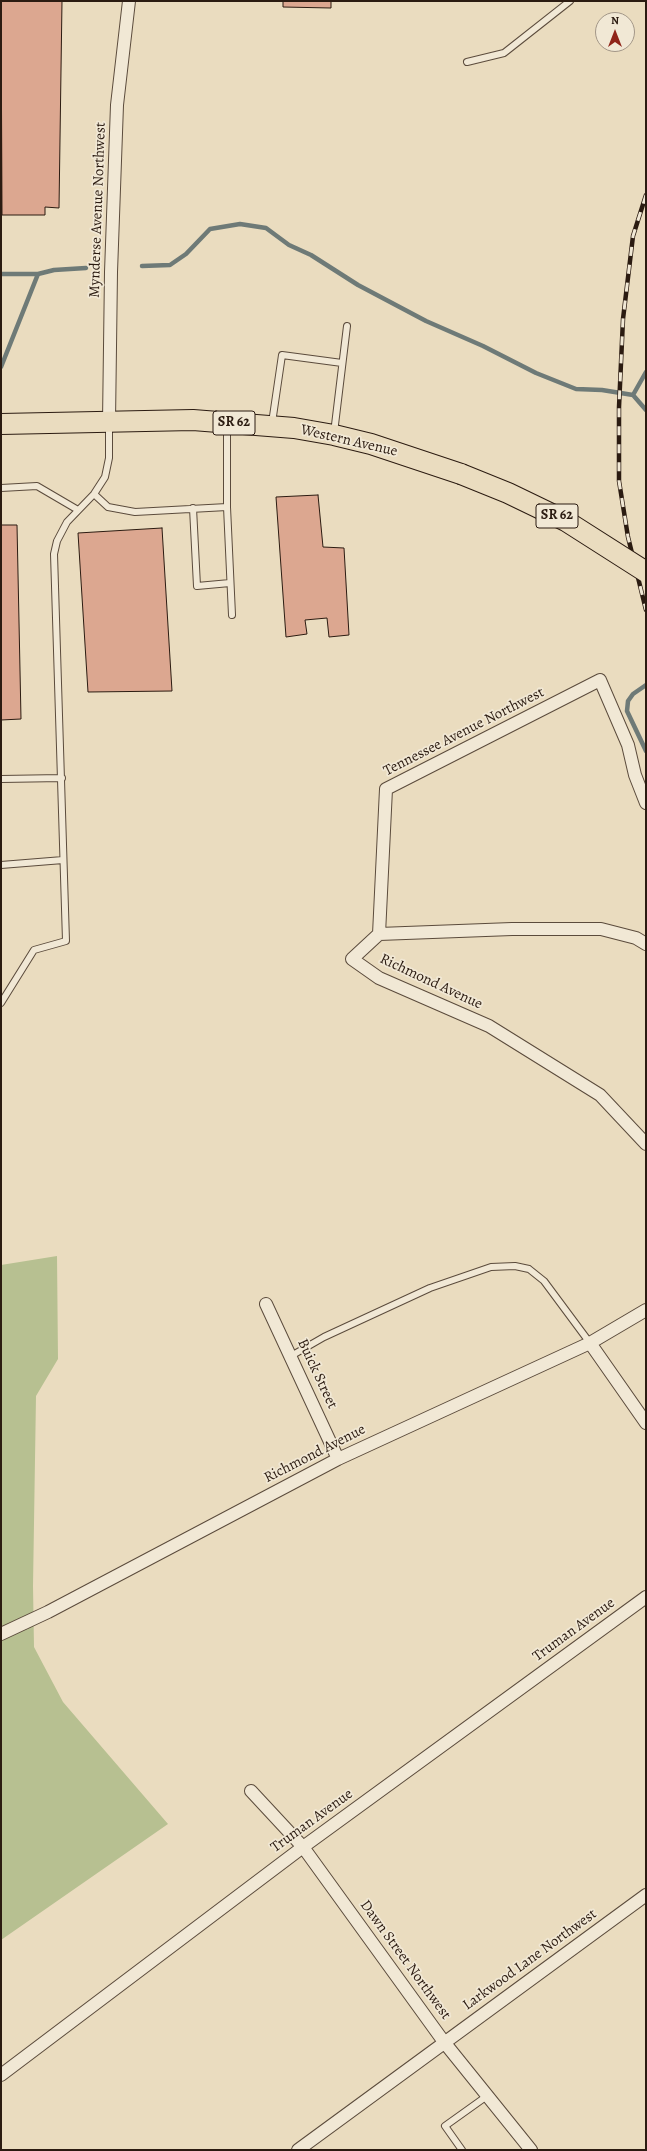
<!DOCTYPE html>
<html>
<head>
<meta charset="utf-8">
<style>
  body { margin:0 }
  #map { position:relative; width:647px; height:2151px; overflow:hidden; background:#eadcbf; font-family:Alegreya,serif }
  canvas { display:block }
  .frame { position:absolute; inset:0; border:2px solid #2b1b11; pointer-events:none }
  .north { position:absolute; left:595px; top:12px; width:40px; height:40px; box-sizing:border-box; background:#f1e8d5; border:1px solid #a29687; border-radius:50%; rotate:0deg; font-size:11px; font-weight:700; line-height:16px; text-align:center; color:#2b1b11 }
  .north::after { content:''; display:block; margin:auto; width:14px; height:18px; background:#8f2418; clip-path:polygon(50% 0,100% 100%,50% 72%,0 100%) }
</style>
</head>
<body>
<div id="map">
<canvas width="647" height="2151"></canvas>
<div class="frame"></div>
<div class="north">N</div>
</div>
<script>
const c = document.querySelector('canvas').getContext('2d');
c.lineJoin = 'round';
function fill(path, color) { c.fillStyle = color; c.fill(path, 'evenodd'); }
const shape = rows => new Path2D(rows.map(r => 'M' + r).join(''));
function strokePath(path, color, width, dash) { c.strokeStyle = color; c.lineWidth = width; c.lineCap = dash ? 'butt' : 'round'; c.setLineDash(dash || []); c.stroke(path); }
function write(font, color, halo, rows, align = 'center') {
  c.font = font + ' Alegreya,serif'; c.lineWidth = 3.5; c.setLineDash([]); c.textBaseline = 'middle'; c.strokeStyle = halo; c.fillStyle = color; for (const [text, x, y, turn = 0] of rows) {
    c.save(); c.translate(x, y); c.rotate((+turn || 0) * Math.PI / 180); c.textAlign = isNaN(turn) ? turn : align; if (halo) c.strokeText(text, 0, 0); c.fillText(text, 0, 0); c.restore();
  }
}
const green = shape([
  [57,1256,58,1359,36,1396,33,1586,34,1647,63,1702,168,1824,1,1940,1,1265]
]);
const stream = shape([
  [142,266,170,265,186,254,210,229,240,224,266,228,289,245,311,255,358,285,426,321,483,346,536,373,576,389,602,390,633,395,646,410],
  [1,274,38,274,54,270,86,268],
  [1,367,38,274],
  [633,395,646,372],
  [646,685,633,694,628,701,627,711,646,751]
]);
const building = shape([
  [1,1,62,1,59,208,45,207,45,215,2,215,1,1],
  [283,1,331,1,331,8,283,7,283,1],
  [318,495,323,547,344,548,349,635,329,637,327,618,305,620,307,634,286,637,276,497,318,495],
  [1,525,17,525,21,719,1,720,1,525],
  [162,528,172,691,88,692,78,533,162,528]
]);
const lane = shape([
  [467,62,504,53,570,1],
  [272,423,282,355,342,363],
  [334,433,347,326],
  [1,488,37,486,78,510],
  [94,494,108,507,135,512,227,507,232,615],
  [227,507,227,425],
  [193,508,197,586,230,583],
  [1,779,62,778],
  [1,865,63,860],
  [1,1003,34,950,66,941,54,554,57,541,67,522,94,494,105,477,109,458,109,425],
  [291,1356,324,1337,430,1288,491,1267,515,1266,529,1269,544,1281,590,1343],
  [462,2150,445,2126,487,2096]
]);
const street = shape([
  [109,421,111,272,117,105,129,1],
  [379,934,386,789,600,680,628,745,635,775,646,803],
  [646,944,636,938,601,929,512,929,379,934,352,959,379,978,489,1026,600,1095,646,1144],
  [266,1304,338,1459],
  [590,1343,646,1423],
  [1,1634,48,1612,338,1459,590,1343,646,1310],
  [251,1791,303,1847,444,2042,531,2150],
  [1,2075,303,1847,646,1597],
  [298,2150,646,1895]
]);
const primary = shape([
  [1,424,193,420,294,428,334,435,371,444,461,474]
]);
const rail = shape([
  [646,195,633,236,623,319,619,407,619,481,628,537,646,610]
]);
const primaryBridge = shape([
  [461,474,508,493,566,521,646,572]
]);
const shields = [
  [234,423,42],
  [557,516,42]
];
const shieldNames = [
  ["SR 62",234,423],
  ["SR 62",557,516]
];
const streetNames = [
  ["Mynderse Avenue Northwest",98,210,-88],
  ["Western Avenue",349,441,13],
  ["Tennessee Avenue Northwest",464,732,-27],
  ["Richmond Avenue",431,982,25],
  ["Buick Street",317,1374,65],
  ["Richmond Avenue",315,1454,-27],
  ["Truman Avenue",574,1630,-36],
  ["Truman Avenue",312,1821,-36],
  ["Dawn Street Northwest",405,1960,54],
  ["Larkwood Lane Northwest",530,1960,-36]
];
fill(green, '#b7c091');
strokePath(stream, '#6e7a77', 4.5);
fill(building, '#dca790');
strokePath(building, '#2b1b11', 1);
strokePath(lane, '#5b4b3c', 8);
strokePath(street, '#5b4b3c', 14);
strokePath(primary, '#2b1b11', 22);
strokePath(lane, '#f1e8d5', 6);
strokePath(street, '#f1e8d5', 12);
strokePath(primary, '#eadcbf', 20);
strokePath(rail, '#2b1b11', 4.5);
strokePath(rail, '#f1e8d5', 3, [9]);
strokePath(primaryBridge, '#2b1b11', 22, []);
strokePath(primaryBridge, '#eadcbf', 20);
for (const [x, y, w] of shields) { const box = new Path2D(); box.roundRect(x - w / 2, y - 12, w, 24, 3); c.fillStyle = '#f1e8d5'; c.fill(box); strokePath(box, '#2b1b11', 1); }
write('bold 14px', '#2b1b11', null, shieldNames);
write('15px', '#2b1b11', '#f1e8d5', streetNames);
</script>
</body>
</html>
